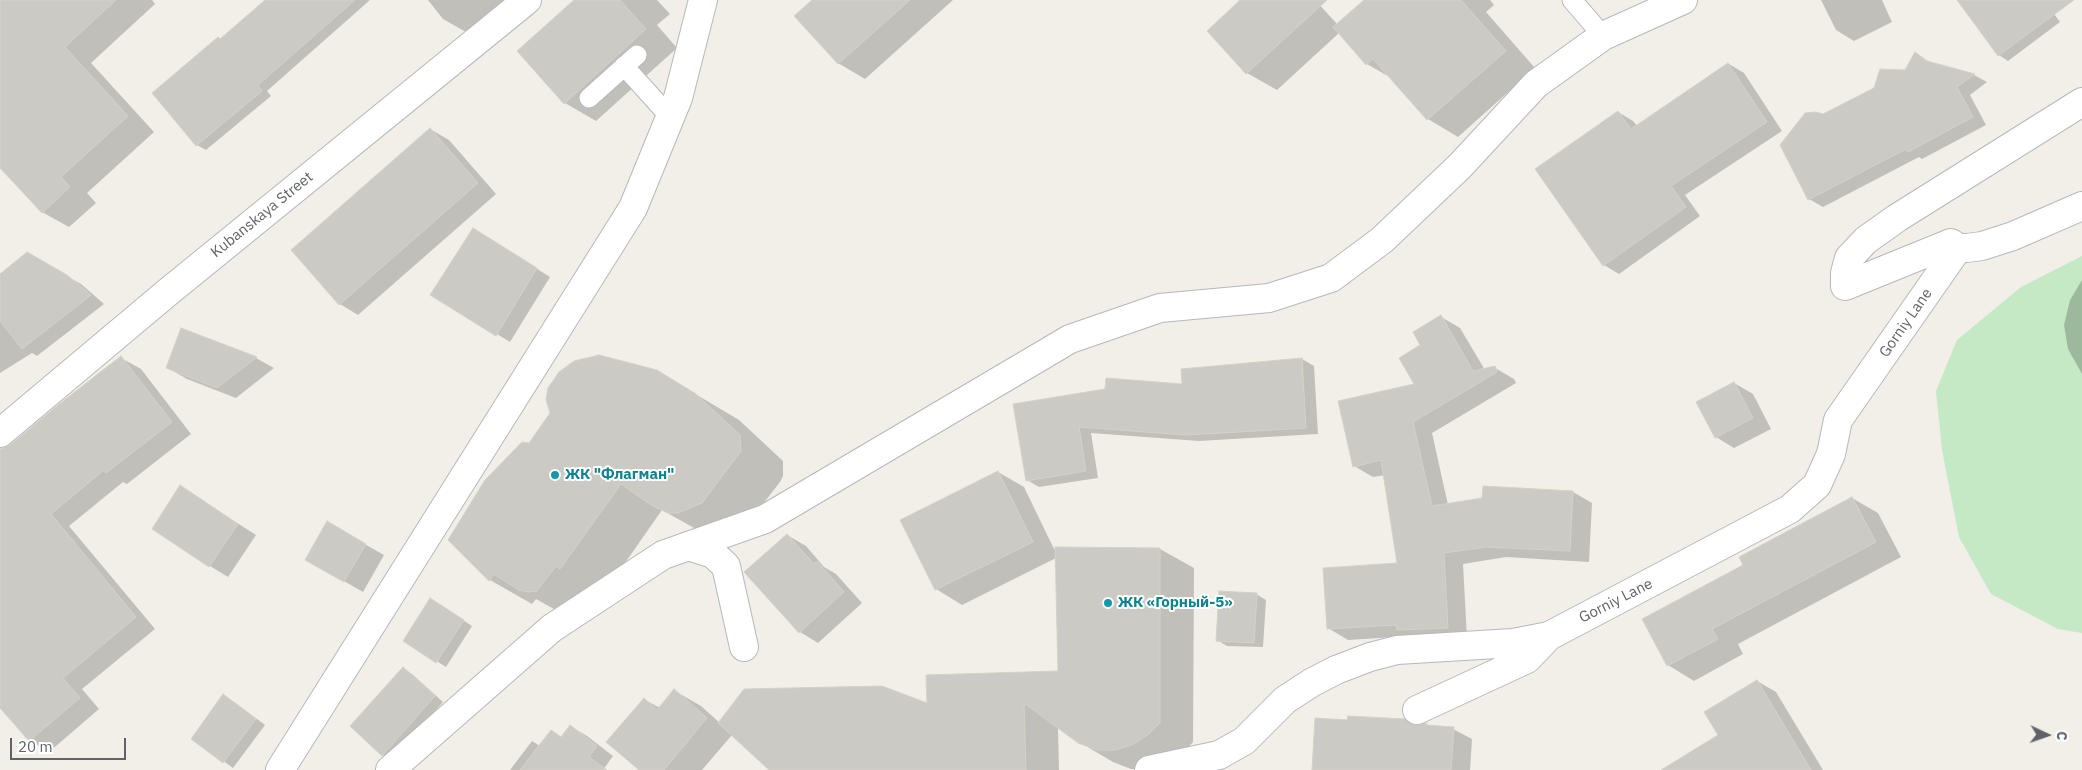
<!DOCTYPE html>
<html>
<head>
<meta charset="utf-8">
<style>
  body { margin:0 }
  #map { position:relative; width:2082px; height:770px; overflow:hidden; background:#f1efe8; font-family:"IBM Plex Sans",sans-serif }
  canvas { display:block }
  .north { position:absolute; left:2022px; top:710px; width:50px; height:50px; -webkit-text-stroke:4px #fff; paint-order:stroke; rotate:93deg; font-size:14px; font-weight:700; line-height:20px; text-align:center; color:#5f6368 }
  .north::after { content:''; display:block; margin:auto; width:18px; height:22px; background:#5f6368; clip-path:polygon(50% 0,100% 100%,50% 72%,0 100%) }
  .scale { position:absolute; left:10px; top:738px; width:116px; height:22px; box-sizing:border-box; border:2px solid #5f6368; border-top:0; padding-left:6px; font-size:15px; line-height:18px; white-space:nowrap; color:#5f6368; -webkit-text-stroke:4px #fff; paint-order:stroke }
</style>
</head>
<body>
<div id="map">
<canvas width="2082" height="770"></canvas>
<div class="north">С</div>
<div class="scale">20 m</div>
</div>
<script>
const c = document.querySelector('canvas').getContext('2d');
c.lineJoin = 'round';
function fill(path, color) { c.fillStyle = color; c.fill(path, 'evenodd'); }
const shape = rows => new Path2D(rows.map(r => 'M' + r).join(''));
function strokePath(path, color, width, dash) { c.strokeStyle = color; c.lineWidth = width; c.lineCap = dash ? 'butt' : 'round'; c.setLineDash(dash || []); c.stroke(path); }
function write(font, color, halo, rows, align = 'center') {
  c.font = font + ' "IBM Plex Sans",sans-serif'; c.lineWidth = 4; c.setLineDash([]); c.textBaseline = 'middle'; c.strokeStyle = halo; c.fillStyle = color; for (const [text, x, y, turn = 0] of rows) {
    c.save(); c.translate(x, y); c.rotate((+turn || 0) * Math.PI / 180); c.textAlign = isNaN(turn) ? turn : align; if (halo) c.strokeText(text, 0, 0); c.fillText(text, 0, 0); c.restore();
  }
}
const green = shape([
  [2082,256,2082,633,2058,629,1991,594,1959,537,1942,450,1936,391,1957,340,2021,287]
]);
const shadow = shape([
  [0,0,152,0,155,4,91,63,154,132,87,193,96,203,69,227,42,212,0,166],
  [267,0,370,0,267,91,271,96,206,150,197,145,221,40],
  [428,0,531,0,480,40,443,19],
  [576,0,657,0,670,14,657,25,677,48,596,121,565,103],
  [814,0,953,0,865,79,838,63],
  [1242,0,1315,0,1338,25,1366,0,1490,0,1494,5,1486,12,1535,68,1458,137,1428,119,1393,79,1367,64,1339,33,1277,90,1247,73],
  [1821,0,1882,0,1892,22,1854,41,1836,30],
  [1958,0,2050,0,2046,3,2060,22,2008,61,1999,55],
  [1915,54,1931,63,1974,75,1987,82,1970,95,1986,125,1922,159,1919,157,1823,207,1809,199,1823,115,1906,71],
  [1729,64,1744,73,1782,131,1685,195,1700,216,1619,274,1604,265,1618,112,1633,121,1637,126],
  [430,129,449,140,496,194,358,315,340,304],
  [487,237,550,277,510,342,497,334],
  [27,254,81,284,104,304,37,356,32,353,0,373,0,276],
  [2082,280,2082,374,2068,349,2064,325,2070,300],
  [1441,317,1460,328,1485,370,1495,368,1514,379,1516,383,1432,433,1448,505,1573,492,1592,503,1589,562,1506,557,1463,564,1467,638,1410,636,1348,640,1328,628,1398,564,1385,475,1373,477,1354,466,1416,385,1422,345],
  [182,330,256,358,274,368,236,398,187,379,168,368],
  [121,358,141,369,191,434,127,484,123,482,69,526,155,629,82,689,99,709,49,752,30,740,0,706,0,450,11,446],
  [1302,359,1314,366,1318,434,1199,441,1091,433,1098,478,1039,487,1027,480,1015,405,1183,385],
  [655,370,739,420,783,461,783,476,780,482,745,527,712,538,662,510,604,593,563,614,536,599,532,604,490,580,529,444],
  [1734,383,1753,394,1771,429,1734,448,1716,437],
  [998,472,1024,487,1054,549,1160,549,1194,568,1193,742,1184,752,1150,769,1131,769,1113,762,1079,742,1058,726,1059,770,771,770,732,735,702,770,641,770,645,700,660,708,675,691,701,706,720,723,928,705,1059,672,1056,558,962,605,936,589,902,520],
  [181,487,256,535,228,577,210,566],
  [1852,498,1878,513,1901,557,1738,644,1743,654,1694,681,1668,665,1745,566],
  [327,523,384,555,363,592,307,560],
  [787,535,806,546,824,567,836,574,862,603,818,643,800,632],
  [1256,594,1266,600,1263,647,1227,646,1217,640],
  [440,605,472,626,446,667,404,640],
  [403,668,412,674,443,702,392,760,383,755],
  [1757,681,1776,692,1823,770,1665,770,1719,735],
  [233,701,265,725,233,768,193,739],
  [1426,724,1432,727,1453,729,1472,739,1470,770,1313,770,1415,727],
  [570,726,587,736,613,756,603,770,510,770,532,741,540,746,562,738]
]);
const building = shape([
  [0,0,116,0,65,47,128,116,61,177,70,187,42,213,0,168,0,0],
  [265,0,355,0,258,85,262,91,196,146,152,93,218,37,220,39,265,0],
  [574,0,620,0,646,29,564,104,517,51,574,0],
  [812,0,910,0,838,64,794,16,812,0],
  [1240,0,1327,0,1246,74,1207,31,1240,0],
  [1364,0,1461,0,1506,51,1427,120,1373,59,1366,65,1333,27,1364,0],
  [1957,0,2074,0,1998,56,1957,0],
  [1915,52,1927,61,1975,74,1957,87,1973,117,1908,152,1906,149,1808,200,1780,145,1805,113,1816,112,1823,114,1874,88,1880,69,1905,70,1915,52],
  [1728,63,1767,122,1671,186,1686,207,1603,266,1535,169,1618,111,1631,129,1728,63],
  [430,128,478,183,339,305,291,250,430,128],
  [473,228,537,268,496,336,430,295,473,228],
  [27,252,67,275,91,295,22,349,0,321,0,274,27,252],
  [1441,315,1473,371,1495,366,1497,372,1413,422,1432,506,1482,498,1483,486,1573,491,1570,551,1486,547,1444,553,1448,628,1397,630,1396,625,1327,629,1323,568,1397,563,1381,460,1353,467,1338,401,1414,384,1399,358,1420,345,1413,332,1441,315],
  [181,328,257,357,217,388,166,368,181,328],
  [599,355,657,370,696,394,740,435,741,451,702,503,678,513,668,513,651,505,621,484,560,569,556,566,537,591,528,592,519,590,494,574,489,581,448,540,485,480,522,442,529,443,550,413,546,400,548,388,559,372,574,361,599,355],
  [121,356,172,422,106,473,104,470,51,514,136,617,63,678,80,698,29,741,0,708,0,449,10,445,58,405,121,356],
  [1302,358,1306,428,1186,435,1079,427,1086,471,1026,481,1013,404,1105,389,1106,378,1182,384,1181,369,1302,358],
  [1734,382,1753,418,1715,438,1696,402,1734,382],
  [998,471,1033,542,935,590,900,520,998,471],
  [180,485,238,524,209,567,152,529,180,485],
  [1852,497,1876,542,1712,629,1718,639,1667,666,1642,619,1743,565,1739,557,1852,497],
  [327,521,366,544,344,582,305,560,327,521],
  [787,534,814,564,817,561,844,592,799,633,744,572,787,534],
  [1055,547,1160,548,1160,723,1150,733,1134,744,1116,750,1097,750,1078,743,1024,703,1026,770,769,770,718,723,744,689,882,686,927,703,926,675,1058,671,1055,547],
  [1219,591,1257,593,1254,643,1216,641,1219,591],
  [430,598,464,620,436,663,403,641,430,598],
  [403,667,435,696,382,756,350,726,403,667],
  [1757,680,1811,770,1661,770,1718,735,1704,712,1757,680],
  [674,689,707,718,664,770,639,770,606,742,644,698,657,710,674,689],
  [223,694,256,719,223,763,191,739,223,694],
  [1348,716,1405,719,1415,725,1427,723,1426,725,1454,727,1451,770,1312,770,1315,718,1347,720,1348,716],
  [570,725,597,746,589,757,607,770,520,770,551,730,561,737,570,725]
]);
const service = shape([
  [1572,0,1603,36],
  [624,66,670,117],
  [589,98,637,55]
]);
const minor = shape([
  [0,433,168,292,527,0],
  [688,546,713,554,726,566,744,647],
  [1417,710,1527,659,1549,636],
  [1149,770,1219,755,1244,741,1285,700,1311,683,1336,670,1370,657,1397,650,1513,643,1549,636,1790,509,1817,485,1831,454,1838,420,1958,248]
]);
const tertiary = shape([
  [2082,102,1897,218,1866,240,1849,258,1845,273,1845,286,1951,243,1958,248,1967,248,1982,246,2013,236,2082,206],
  [280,770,633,208,678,98,703,0],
  [390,770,552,628,663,555,765,519,1070,339,1160,308,1269,298,1331,278,1382,240,1460,166,1536,84,1603,36,1683,0]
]);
const markers = [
  [555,475,5,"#0f9aa8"],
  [1108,603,5,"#0f9aa8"]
];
const streetNames = [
  ["Kubanskaya Street",262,215,-39],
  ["Gorniy Lane",1906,323,-55],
  ["Gorniy Lane",1616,601,-27]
];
const cultureNames = [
  ["ЖК \"Флагман\"",565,475],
  ["ЖК «Горный-5»",1118,603]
];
fill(green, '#c5e8c5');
fill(shadow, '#0003');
fill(building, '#cccac5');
strokePath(building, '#d6d1c6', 1);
strokePath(service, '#b5b8bc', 21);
strokePath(minor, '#b5b8bc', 30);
strokePath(tertiary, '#b5b8bc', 30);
strokePath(service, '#fff', 19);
strokePath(minor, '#fff', 28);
strokePath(tertiary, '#fff', 28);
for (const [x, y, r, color] of markers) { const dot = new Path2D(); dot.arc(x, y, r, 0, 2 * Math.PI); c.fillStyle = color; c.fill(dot); strokePath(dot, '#fff', 2); }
write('15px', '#5f6368', '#fff', streetNames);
write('bold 15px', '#0d838f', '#fff', cultureNames, 'left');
</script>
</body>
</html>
